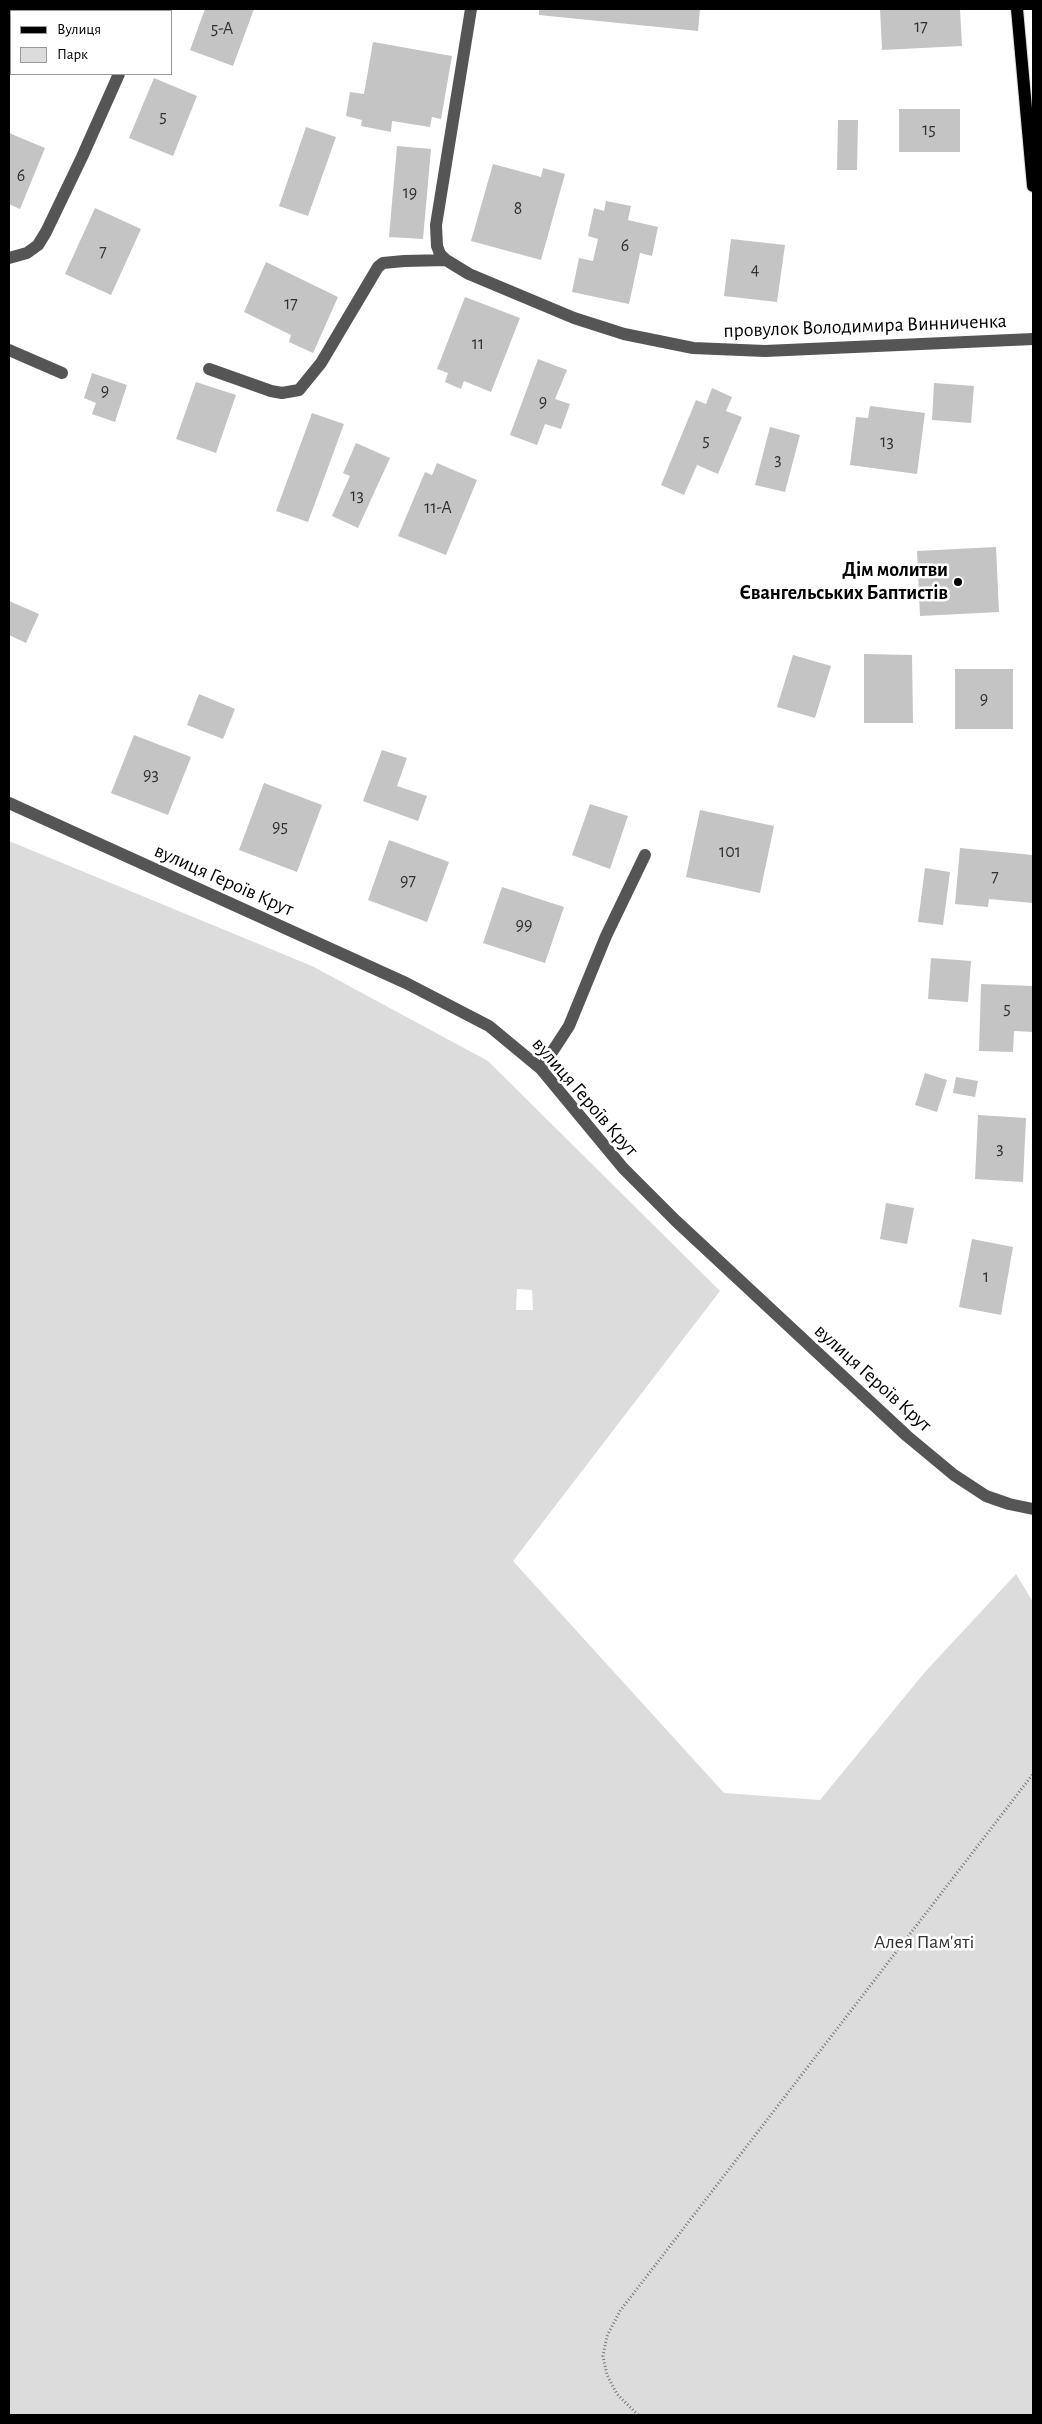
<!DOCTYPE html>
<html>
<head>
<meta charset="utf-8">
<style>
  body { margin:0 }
  #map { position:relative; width:1042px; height:2424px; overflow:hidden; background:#fff; font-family:"Alegreya Sans",sans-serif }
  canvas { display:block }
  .frame { position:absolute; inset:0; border:10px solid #000; pointer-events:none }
  .legend { position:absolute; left:10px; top:10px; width:162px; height:65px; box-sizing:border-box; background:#fff; border:1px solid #999; margin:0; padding:6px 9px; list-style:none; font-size:15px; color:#000 }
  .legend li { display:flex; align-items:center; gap:10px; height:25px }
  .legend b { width:25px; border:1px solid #999 }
</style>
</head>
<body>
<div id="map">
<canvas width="1042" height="2424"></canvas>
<div class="frame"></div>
<ul class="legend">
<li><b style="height:6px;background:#000"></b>Вулиця</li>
<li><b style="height:14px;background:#dcdcdc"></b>Парк</li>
</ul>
</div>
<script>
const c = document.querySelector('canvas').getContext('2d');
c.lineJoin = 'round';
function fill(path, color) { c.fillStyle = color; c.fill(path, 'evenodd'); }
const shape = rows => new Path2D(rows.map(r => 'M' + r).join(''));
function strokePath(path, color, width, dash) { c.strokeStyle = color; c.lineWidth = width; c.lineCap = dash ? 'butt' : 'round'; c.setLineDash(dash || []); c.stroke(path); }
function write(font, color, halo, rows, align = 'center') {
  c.font = font + ' "Alegreya Sans",sans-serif'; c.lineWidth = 5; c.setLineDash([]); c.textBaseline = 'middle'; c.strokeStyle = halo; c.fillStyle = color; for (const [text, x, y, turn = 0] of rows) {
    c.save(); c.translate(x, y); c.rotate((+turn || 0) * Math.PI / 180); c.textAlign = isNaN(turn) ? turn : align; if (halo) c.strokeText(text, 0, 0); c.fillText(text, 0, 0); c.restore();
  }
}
const green = shape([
  [9,841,312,966,488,1061,720,1291,513,1561,724,1793,820,1800,925,1672,1016,1574,1033,1602,1033,2415,9,2415],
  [517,1289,532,1290,533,1310,516,1310]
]);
const building = shape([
  [42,9,94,9,92,11,48,11],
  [205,9,254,9,233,66,190,50],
  [539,9,700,9,698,31,539,15],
  [880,9,960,9,962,46,882,50],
  [373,42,452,56,441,119,432,117,430,127,392,121,391,132,361,126,362,120,346,116,350,92,364,94],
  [154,78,197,96,173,156,129,138],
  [899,109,960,109,960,152,899,152],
  [838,120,858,120,857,170,837,170],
  [306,127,336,137,308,216,279,206],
  [9,133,45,148,20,209,9,204],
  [397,146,431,149,423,239,389,237],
  [493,164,541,177,543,168,565,174,541,260,471,241],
  [606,201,631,206,628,220,658,227,652,256,640,253,629,304,572,292,579,258,593,261,598,239,588,236,594,208,604,211],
  [95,208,141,229,111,295,65,274],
  [731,239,785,245,777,302,724,296],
  [266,262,338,297,313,353,289,342,291,335,244,312],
  [465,297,520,318,491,392,464,381,461,389,445,382,448,373,437,369],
  [538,359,567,370,555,399,570,404,561,429,545,424,537,445,510,435],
  [92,373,127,385,115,422,92,414,96,403,84,398],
  [196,382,236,395,216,453,176,439],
  [934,383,974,386,971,423,932,420],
  [712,388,732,397,726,411,742,417,718,474,697,465,684,495,661,485,696,400,706,404],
  [870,406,925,413,917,474,850,465,856,417,868,418],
  [312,413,344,424,308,522,276,511],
  [770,427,800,435,785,492,755,485],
  [356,443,390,458,358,528,332,516,350,476,343,473],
  [437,463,477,480,446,555,398,536,425,472,432,475],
  [996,547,999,612,920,616,917,551],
  [9,601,39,614,26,643,9,635],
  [864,654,912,655,913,723,864,723],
  [793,655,831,666,815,718,777,707],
  [955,669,1013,669,1013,729,955,729],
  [199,694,235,709,223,739,187,725],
  [134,735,191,757,168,815,111,793],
  [382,750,407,758,397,786,427,796,418,821,363,801],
  [264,783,322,805,297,872,239,850],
  [590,804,628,816,610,869,572,855],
  [700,810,774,826,760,893,686,877],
  [389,840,449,862,427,922,368,900],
  [960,848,1033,855,1033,903,989,899,988,907,955,904],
  [925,868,950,872,943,925,918,922],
  [502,887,564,907,545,963,483,943],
  [931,958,971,961,968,1002,928,999],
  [981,984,1033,986,1033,1032,1014,1031,1013,1052,979,1051],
  [925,1073,947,1080,937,1112,915,1105],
  [956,1077,978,1081,975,1097,953,1093],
  [978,1115,1026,1118,1023,1182,975,1179],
  [886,1203,914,1208,907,1244,880,1239],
  [972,1239,1013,1247,1001,1315,959,1307]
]);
const path = shape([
  [638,2415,617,2394,607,2375,603,2356,607,2336,620,2311,1033,1774]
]);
const minor = shape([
  [142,11,143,9],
  [9,258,27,253,38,245,46,232,82,157,119,74],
  [446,260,440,254,437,246,436,225,471,9],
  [9,350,62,373],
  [209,369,271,391,282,393,299,390,321,363,378,267,383,263,404,261,446,260,469,274,574,318,624,334,693,348,765,351,1033,339],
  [9,803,406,983,489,1026,541,1069,623,1168,676,1221,907,1436,954,1475,986,1496,1009,1504,1033,1509],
  [541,1069,569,1026,606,936,645,855]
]);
const major = shape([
  [1017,9,1033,186]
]);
const markers = [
  [958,582,5,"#000"]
];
const numberNames = [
  ["17",921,27],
  ["5-А",222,29],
  ["5",163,117],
  ["15",929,130],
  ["6",21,176],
  ["19",410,193],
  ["8",518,209],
  ["6",625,246],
  ["7",103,252],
  ["4",755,270],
  ["17",291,304],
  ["11",478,344],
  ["9",105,391],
  ["9",543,402],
  ["5",706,441],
  ["13",887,442],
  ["3",778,460],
  ["13",357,496],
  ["11-А",438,508],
  ["9",984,699],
  ["93",151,775],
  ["95",280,827],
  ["101",730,852],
  ["7",995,877],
  ["97",408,881],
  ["99",524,925],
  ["5",1007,1009],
  ["3",1000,1149],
  ["1",986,1277]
];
const streetNames = [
  ["провулок Володимира Винниченка",865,326,-2],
  ["вулиця Героїв Крут",224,880,24],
  ["вулиця Героїв Крут",585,1097,49],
  ["вулиця Героїв Крут",873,1378,42]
];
const poiNames = [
  ["Дім молитви",948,570],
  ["Євангельських Баптистів",948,593]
];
const parkNames = [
  ["Алея Пам'яті",924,1942]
];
fill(green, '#dcdcdc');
fill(building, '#c4c4c4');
strokePath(major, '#dbdbdb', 14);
strokePath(path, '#777', 3, [1, 2.5]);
strokePath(minor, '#555', 12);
strokePath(major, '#000', 12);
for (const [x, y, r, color] of markers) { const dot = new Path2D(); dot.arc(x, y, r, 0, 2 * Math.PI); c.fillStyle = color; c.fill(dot); strokePath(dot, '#fff', 2); }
write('18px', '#313131', null, numberNames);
write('20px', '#000', '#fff', streetNames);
write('bold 20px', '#000', '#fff', poiNames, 'right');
write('20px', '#333', '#fff', parkNames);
</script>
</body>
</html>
